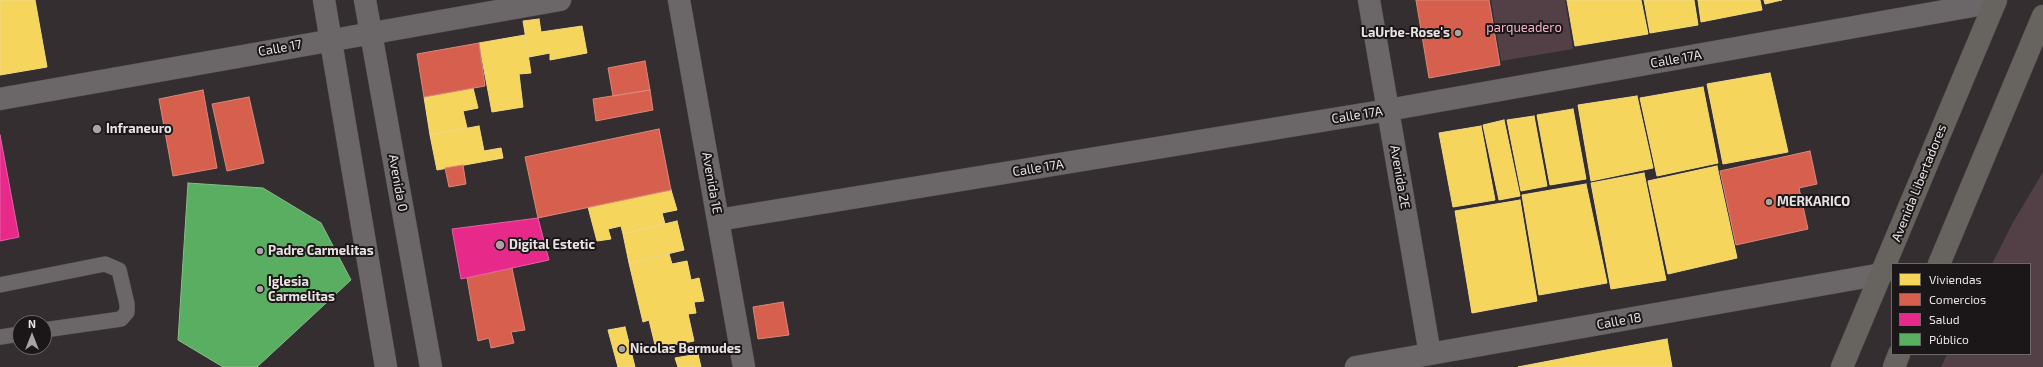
<!DOCTYPE html>
<html>
<head>
<meta charset="utf-8">
<style>
  body { margin:0 }
  #map { position:relative; width:2043px; height:367px; overflow:hidden; background:#342e30; font-family:"Exo 2",sans-serif }
  canvas { display:block }
  .legend { position:absolute; left:1891px; top:263px; width:140px; height:92px; box-sizing:border-box; background:#1b1617; border:1px solid #6d6869; margin:0; padding:5px 7px; list-style:none; font-size:12px; color:#e8e2e3 }
  .legend li { display:flex; align-items:center; gap:8px; height:20px }
  .legend b { width:20px; border:1px solid #6d6869 }
  .north { position:absolute; left:12px; top:315px; width:40px; height:40px; box-sizing:border-box; background:#1b1617; border:1px solid #6d6869; border-radius:50%; rotate:0deg; font-size:11px; font-weight:700; line-height:16px; text-align:center; color:#e8e2e3 }
  .north::after { content:''; display:block; margin:auto; width:14px; height:18px; background:#a9a3a4; clip-path:polygon(50% 0,100% 100%,50% 72%,0 100%) }
</style>
</head>
<body>
<div id="map">
<canvas width="2043" height="367"></canvas>
<ul class="legend">
<li><b style="height:11px;background:#f6d55c"></b>Viviendas</li>
<li><b style="height:11px;background:#d6604d"></b>Comercios</li>
<li><b style="height:11px;background:#e7298a"></b>Salud</li>
<li><b style="height:11px;background:#5aae61"></b>Público</li>
</ul>
<div class="north">N</div>
</div>
<script>
const c = document.querySelector('canvas').getContext('2d');
c.lineJoin = 'round';
function fill(path, color) { c.fillStyle = color; c.fill(path, 'evenodd'); }
const shape = rows => new Path2D(rows.map(r => 'M' + r).join(''));
function strokePath(path, color, width, dash) { c.strokeStyle = color; c.lineWidth = width; c.lineCap = dash ? 'butt' : 'round'; c.setLineDash(dash || []); c.stroke(path); }
function write(font, color, halo, rows, align = 'center') {
  c.font = font + ' "Exo 2",sans-serif'; c.lineWidth = 4; c.setLineDash([]); c.textBaseline = 'middle'; c.strokeStyle = halo; c.fillStyle = color; for (const [text, x, y, turn = 0] of rows) {
    c.save(); c.translate(x, y); c.rotate((+turn || 0) * Math.PI / 180); c.textAlign = isNaN(turn) ? turn : align; if (halo) c.strokeText(text, 0, 0); c.fillText(text, 0, 0); c.restore();
  }
}
const green = shape([
  [1491,0,1565,0,1573,49,1501,61],
  [2043,172,2043,367,1941,367,1947,354,2030,354,2030,264,1992,264,2012,224]
]);
const homes = shape([
  [0,0,35,0,47,67,0,75,0,0],
  [1567,0,1641,0,1648,34,1575,46,1567,0],
  [1644,0,1694,0,1698,25,1650,33,1644,0],
  [1698,0,1760,0,1762,10,1701,22,1698,0],
  [1764,0,1782,0,1765,4,1764,0],
  [539,19,541,32,582,26,587,53,550,60,550,53,529,57,523,21,539,19],
  [525,35,531,73,519,74,523,107,492,112,479,43,525,35],
  [1770,73,1788,152,1723,164,1707,84,1770,73],
  [1703,87,1718,163,1657,176,1640,98,1703,87],
  [473,88,478,108,463,111,467,128,430,135,424,97,473,88],
  [1637,96,1653,168,1591,181,1578,105,1637,96],
  [1573,109,1586,179,1550,185,1537,115,1573,109],
  [1534,116,1547,186,1521,191,1507,120,1534,116],
  [1504,120,1520,196,1499,200,1483,125,1504,120],
  [479,126,484,151,501,148,503,158,437,170,430,135,479,126],
  [1481,126,1495,200,1453,207,1439,133,1481,126],
  [1717,166,1737,258,1668,274,1648,181,1717,166],
  [1644,173,1666,280,1611,289,1591,183,1644,173],
  [1586,184,1607,283,1539,295,1522,195,1586,184],
  [671,190,677,210,662,213,665,224,623,234,621,226,608,229,611,239,597,241,588,207,671,190],
  [1520,200,1537,301,1472,313,1455,211,1520,200],
  [677,221,684,250,629,263,623,234,677,221],
  [669,254,672,264,687,261,691,280,699,278,704,301,694,302,696,313,688,314,694,341,656,349,649,320,643,322,629,263,669,254],
  [625,327,635,367,618,367,608,330,625,327],
  [1667,339,1672,367,1518,367,1601,351,1667,339],
  [698,354,701,367,678,367,675,358,698,354]
]);
const shops = shape([
  [1416,0,1489,0,1500,65,1429,78,1416,0],
  [479,43,485,86,424,97,417,54,479,43],
  [645,61,650,90,613,96,608,68,645,61],
  [203,90,217,168,173,176,159,99,203,90],
  [650,90,653,110,596,121,593,99,650,90],
  [249,97,264,163,227,171,212,104,249,97],
  [659,129,671,190,538,218,525,157,659,129],
  [1810,151,1817,184,1799,188,1808,229,1736,245,1720,171,1810,151],
  [463,165,466,184,449,187,445,168,463,165],
  [512,268,525,330,511,332,514,343,491,348,489,338,478,341,467,278,512,268],
  [783,302,789,335,758,339,753,307,783,302]
]);
const health = shape([
  [0,135,19,237,0,241,0,135],
  [538,218,549,260,461,279,452,229,538,218]
]);
const public = shape([
  [188,183,263,188,321,223,351,280,257,367,223,367,178,340,188,183]
]);
const lane = shape([
  [0,285,105,264,119,270,127,304,127,312,121,319,44,330],
  [0,337,20,334]
]);
const street = shape([
  [679,0,744,367],
  [1369,0,1430,354],
  [0,99,560,0],
  [718,220,1388,110,1995,2],
  [1356,367,1882,274]
]);
const secondary = shape([
  [324,0,386,367],
  [365,0,431,367]
]);
const primary = shape([
  [1939,264,2043,16],
  [1842,367,1996,0],
  [1894,367,1899,354]
]);
const markers = [
  [1458,33,4,"#a9a3a4"],
  [97,129,5,"#a9a3a4"],
  [1769,202,4,"#a9a3a4"],
  [500,245,5,"#a9a3a4"],
  [260,251,4,"#a9a3a4"],
  [260,289,4,"#a9a3a4"],
  [622,349,4,"#a9a3a4"]
];
const parkNames = [
  ["parqueadero",1524,28]
];
const poiNames = [
  ["LaUrbe-Rose's",1450,33,"right"],
  ["Infraneuro",106,129],
  ["MERKARICO",1777,202],
  ["Digital Estetic",509,245],
  ["Padre Carmelitas",268,251],
  ["Iglesia",268,282],
  ["Carmelitas",268,297],
  ["Nicolas Bermudes",630,349]
];
const streetNames = [
  ["Calle 17",280,48,-10],
  ["Calle 17A",1676,59,-10],
  ["Calle 17A",1357,115,-9],
  ["Calle 17A",1038,168,-9],
  ["Avenida 2E",1400,177,80],
  ["Avenida 0",398,183,80],
  ["Avenida 1E",712,183,80],
  ["Avenida Libertadores",1919,183,-68],
  ["Calle 18",1619,321,-10]
];
fill(green, '#533f46');
fill(homes, '#f6d55c');
strokePath(homes, '#f2d984', 1);
fill(shops, '#d6604d');
strokePath(shops, '#db877a', 1);
fill(health, '#e7298a');
strokePath(health, '#e760a5', 1);
fill(public, '#5aae61');
strokePath(public, '#85be88', 1);
strokePath(lane, '#514c4d', 16);
strokePath(street, '#514c4d', 23);
strokePath(secondary, '#514c4d', 23);
strokePath(primary, '#514c4d', 23);
strokePath(lane, '#6b6768', 15);
strokePath(street, '#6b6768', 22);
strokePath(secondary, '#6b6768', 22);
strokePath(primary, '#676460', 22);
for (const [x, y, r, color] of markers) { const dot = new Path2D(); dot.arc(x, y, r, 0, 2 * Math.PI); c.fillStyle = color; c.fill(dot); strokePath(dot, '#1b1617', 1.5); }
write('13px', '#f3b3c6', '#1b1617', parkNames);
write('bold 13px', '#e8e2e3', '#1b1617', poiNames, 'left');
write('13px', '#e8e2e3', '#1b1617', streetNames);
</script>
</body>
</html>
